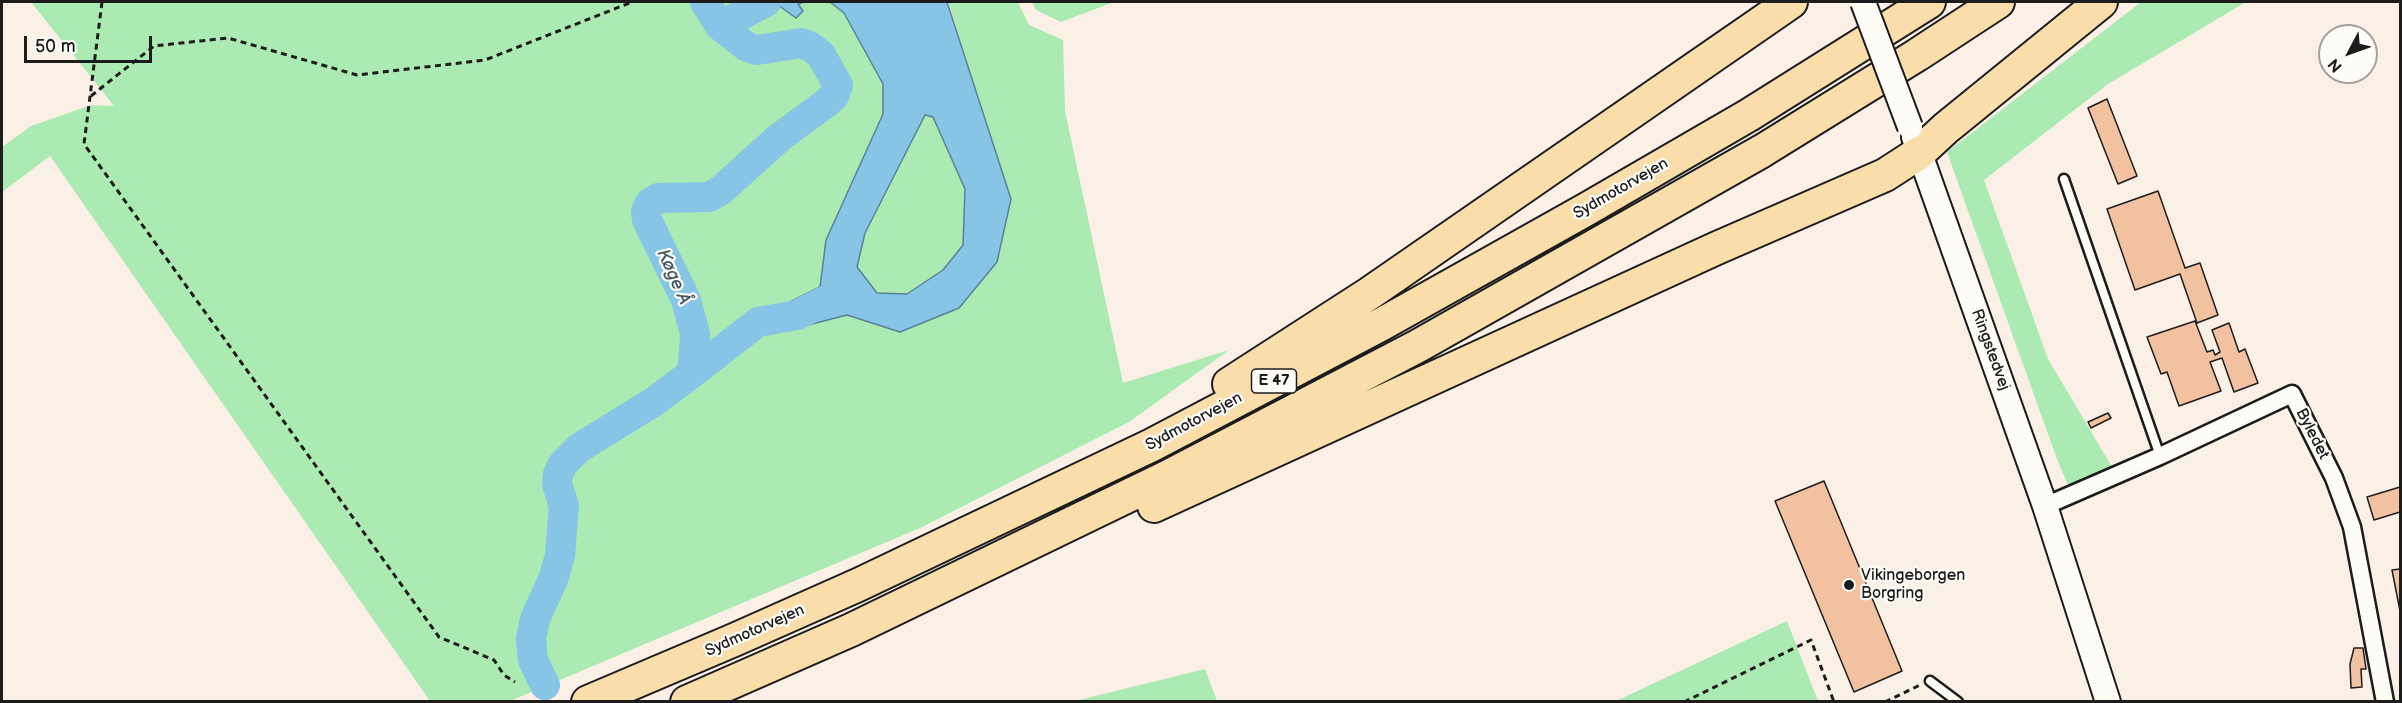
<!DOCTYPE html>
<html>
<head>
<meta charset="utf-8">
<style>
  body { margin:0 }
  #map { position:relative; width:2402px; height:703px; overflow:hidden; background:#fbf0e6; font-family:"Balsamiq Sans",sans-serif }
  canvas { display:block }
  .frame { position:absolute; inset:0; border:3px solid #1c1c1c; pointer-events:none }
  .north { position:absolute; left:2318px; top:24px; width:60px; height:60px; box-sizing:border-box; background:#fdfcf7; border:2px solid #a3a29f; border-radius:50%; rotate:229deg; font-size:16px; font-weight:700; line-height:24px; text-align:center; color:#1c1c1c }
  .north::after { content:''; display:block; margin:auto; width:21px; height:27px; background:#1c1c1c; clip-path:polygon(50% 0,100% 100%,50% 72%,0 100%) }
  .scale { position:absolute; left:24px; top:36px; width:128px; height:27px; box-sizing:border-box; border:3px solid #1c1c1c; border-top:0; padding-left:8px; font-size:18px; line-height:21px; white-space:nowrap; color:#1c1c1c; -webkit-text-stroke:4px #fdfcf7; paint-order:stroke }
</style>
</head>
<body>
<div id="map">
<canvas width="2402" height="703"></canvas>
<div class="frame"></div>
<div class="north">N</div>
<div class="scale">50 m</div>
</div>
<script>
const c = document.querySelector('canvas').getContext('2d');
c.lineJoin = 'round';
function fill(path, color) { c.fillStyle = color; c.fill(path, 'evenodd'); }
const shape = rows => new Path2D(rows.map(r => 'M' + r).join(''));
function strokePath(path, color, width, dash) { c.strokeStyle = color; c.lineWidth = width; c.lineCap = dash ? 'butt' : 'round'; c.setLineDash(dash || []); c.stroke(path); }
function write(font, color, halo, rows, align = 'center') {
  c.font = font + ' "Balsamiq Sans",sans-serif'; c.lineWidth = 4.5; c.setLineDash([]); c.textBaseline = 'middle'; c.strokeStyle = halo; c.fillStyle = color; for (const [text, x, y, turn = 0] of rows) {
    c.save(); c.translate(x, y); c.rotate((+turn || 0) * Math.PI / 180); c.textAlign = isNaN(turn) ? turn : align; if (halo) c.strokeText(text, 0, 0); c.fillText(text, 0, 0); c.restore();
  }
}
const green = shape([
  [31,2,763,2,762,4,778,5,803,11,798,4,804,2,830,2,844,13,883,84,883,114,826,240,820,287,788,303,808,325,847,315,900,332,997,262,972,83,950,6,947,2,1018,2,1029,25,1063,40,1065,111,1123,383,1229,350,1129,422,920,528,510,701,430,701,50,156,2,192,2,147,31,126,91,105,114,106],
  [1032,2,1114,2,1061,22,1036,10],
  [2141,2,2246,2,2108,84,1984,180,2048,359,2112,467,2068,485,2058,462,1947,152],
  [925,114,933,116,965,189,963,245,943,270,906,294,877,293,856,267,865,233],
  [1787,621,1818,701,1616,701],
  [1205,669,1217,701,1075,701]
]);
const water = shape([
  [763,2,804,2,798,4,803,11,796,18,778,5,761,4,763,2],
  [830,2,947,2,1011,199,997,262,959,308,900,332,847,315,808,325,788,303,820,287,826,240,883,114,883,84,844,13,830,2],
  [925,115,933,117,965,189,963,245,943,270,907,294,877,293,857,267,865,233,925,115]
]);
const river = shape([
  [720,26,766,2],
  [691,374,758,322,797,315,833,297],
  [545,685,533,660,531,639,535,619,554,577,560,555,564,506,557,484,558,474,563,464,579,448,655,401,691,374,693,363,695,334,686,300,647,220,646,211,650,203,658,198,709,197,720,191,780,137,825,104,834,96,838,85,821,55,811,47,801,43,757,50,747,47,720,26,705,2]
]);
const building = shape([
  [2107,99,2137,176,2118,184,2088,108,2107,99],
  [2158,191,2185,268,2200,263,2218,315,2197,323,2180,274,2135,290,2107,209,2158,191],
  [2195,321,2207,352,2213,350,2215,355,2220,352,2212,330,2229,323,2239,352,2245,349,2258,383,2234,392,2222,358,2210,362,2221,391,2179,406,2167,372,2161,374,2147,337,2195,321],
  [2108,413,2111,418,2091,428,2088,422,2108,413],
  [1824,481,1902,671,1854,692,1775,501,1824,481],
  [2400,487,2400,512,2374,520,2367,497,2400,487],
  [2400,569,2400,611,2392,570,2400,569],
  [2354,648,2363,648,2366,669,2361,669,2362,687,2351,688,2350,664,2354,648]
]);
const path = shape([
  [102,2,84,144,439,637,494,660,504,675,515,682],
  [91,96,154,46,228,38,357,75,485,60,632,2],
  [1684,702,1811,640,1834,702],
  [1885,702,1920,685]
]);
const service = shape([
  [2064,179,2160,456],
  [1930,681,1958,702]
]);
const minor = shape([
  [2045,506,2160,456,2292,394,2334,478,2352,527,2385,702]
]);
const secondary = shape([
  [1914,137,2045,506,2108,702]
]);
const motorway = shape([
  [1229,384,1370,293,1791,2],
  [1154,506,1717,248,1885,175,1919,153,1946,128,2101,2],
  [588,702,734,640,858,585,1152,445,1382,324,1587,209,1749,115,1929,2],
  [687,702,851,630,1167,477,1418,346,1762,151,1917,55,1998,2]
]);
const secondaryBridge = shape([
  [1863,2,1910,127]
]);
const markers = [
  [1849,585,6,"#1c1c1c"]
];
const shields = [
  [1274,381,45]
];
const shieldNames = [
  ["E 47",1274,381]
];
const streetNames = [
  ["Sydmotorvejen",1621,189,-30],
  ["Ringstedvej",1990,350,70],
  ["Sydmotorvejen",1194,422,-28],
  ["Byledet",2312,434,63],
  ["Sydmotorvejen",755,631,-24]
];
const poiNames = [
  ["Vikingeborgen",1861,576],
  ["Borgring",1861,594]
];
const waterNames = [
  ["Køge Å",673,277,66]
];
fill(green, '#abeab2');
fill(water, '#86c5e6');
strokePath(water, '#5c8195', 1.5);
strokePath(river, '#86c5e6', 30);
fill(building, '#f1c1a0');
strokePath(building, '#1c1c1c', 1.5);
strokePath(service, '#1c1c1c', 13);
strokePath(minor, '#1c1c1c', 21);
strokePath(secondary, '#1c1c1c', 28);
strokePath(motorway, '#1c1c1c', 36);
strokePath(path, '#1c1c1c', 3, [6, 4.5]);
strokePath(service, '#fdfcf7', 8);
strokePath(minor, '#fdfcf7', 16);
strokePath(secondary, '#fdfcf7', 24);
strokePath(motorway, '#f9ddab', 32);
strokePath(secondaryBridge, '#1c1c1c', 28, []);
strokePath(secondaryBridge, '#fdfcf7', 24);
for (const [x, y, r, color] of markers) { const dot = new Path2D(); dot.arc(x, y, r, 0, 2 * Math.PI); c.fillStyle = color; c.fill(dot); strokePath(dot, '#fdfcf7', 2); }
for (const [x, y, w] of shields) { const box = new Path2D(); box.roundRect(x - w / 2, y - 12, w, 24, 4.5); c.fillStyle = '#fdfcf7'; c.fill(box); strokePath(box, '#1c1c1c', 1.5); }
write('bold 15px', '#1c1c1c', null, shieldNames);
write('16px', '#1c1c1c', '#fdfcf7', streetNames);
write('16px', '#1c1c1c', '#fdfcf7', poiNames, 'left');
write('italic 18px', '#415763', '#fdfcf7', waterNames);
</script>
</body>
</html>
